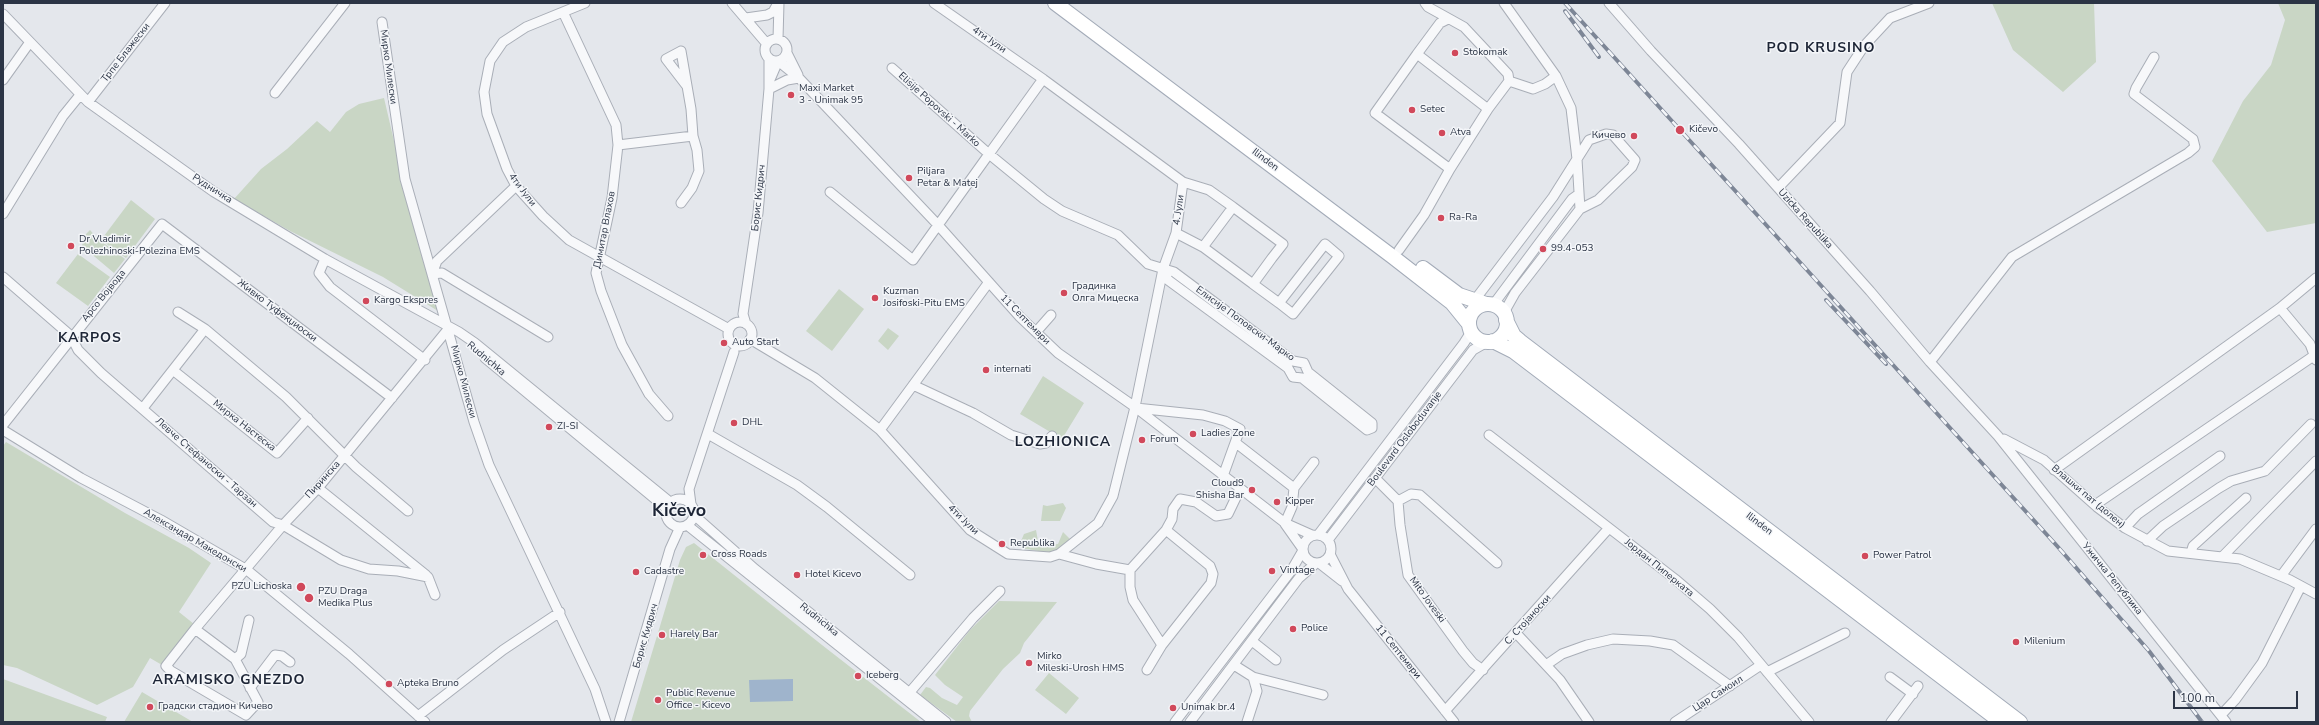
<!DOCTYPE html>
<html>
<head>
<meta charset="utf-8">
<style>
  body { margin:0 }
  #map { position:relative; width:2319px; height:725px; overflow:hidden; background:#e4e7ec; font-family:"Nunito Sans",sans-serif }
  canvas { display:block }
  .frame { position:absolute; inset:0; border:4px solid #2b3445; pointer-events:none }
  .scale { position:absolute; left:2173px; top:691px; width:125px; height:18px; box-sizing:border-box; border:2px solid #2b3445; border-top:0; padding-left:5px; font-size:12px; line-height:14px; white-space:nowrap; color:#2b3445; -webkit-text-stroke:3px #f4f6f9; paint-order:stroke }
</style>
</head>
<body>
<div id="map">
<canvas width="2319" height="725"></canvas>
<div class="frame"></div>
<div class="scale">100 m</div>
</div>
<script>
const c = document.querySelector('canvas').getContext('2d');
c.lineJoin = 'round';
function fill(path, color) { c.fillStyle = color; c.fill(path, 'evenodd'); }
const shape = rows => new Path2D(rows.map(r => 'M' + r).join(''));
function strokePath(path, color, width, dash) { c.strokeStyle = color; c.lineWidth = width; c.lineCap = dash ? 'butt' : 'round'; c.setLineDash(dash || []); c.stroke(path); }
function write(font, color, halo, rows, align = 'center') {
  c.font = font + ' "Nunito Sans",sans-serif'; c.lineWidth = 3; c.setLineDash([]); c.textBaseline = 'middle'; c.strokeStyle = halo; c.fillStyle = color; for (const [text, x, y, turn = 0] of rows) {
    c.save(); c.translate(x, y); c.rotate((+turn || 0) * Math.PI / 180); c.textAlign = isNaN(turn) ? turn : align; if (halo) c.strokeText(text, 0, 0); c.fillText(text, 0, 0); c.restore();
  }
}
const green = shape([
  [1992,3,2094,3,2096,62,2063,92,2013,50],
  [2278,3,2316,3,2316,223,2267,232,2212,161,2243,101,2271,65,2285,20],
  [384,98,418,244,438,311,383,277,290,231,234,199,261,169,287,149,317,121,330,132,346,112,359,104],
  [131,200,155,219,126,258,101,240],
  [90,230,97,238,125,259,114,273,82,246,84,236],
  [78,254,110,277,88,306,56,283],
  [839,289,864,309,832,351,806,331],
  [888,328,899,336,888,350,878,341],
  [1043,376,1084,403,1062,439,1020,414],
  [6,442,125,513,189,548,211,563,179,612,194,624,162,665,150,658,133,687,97,705,17,668,3,665,3,446],
  [1063,503,1066,508,1060,521,1041,521,1043,505,1047,506],
  [1036,530,1038,541,1042,546,1058,544,1063,532,1071,540,1064,547,1050,553,1021,548,1021,541,1024,534],
  [694,543,822,645,921,722,631,722,680,560,686,547],
  [999,601,1057,602,1024,643,1020,653,1003,669,970,711,969,716,972,722,957,722,920,695,926,687,930,688,942,698,957,705,963,697,945,685,935,675,970,630],
  [1049,673,1079,698,1066,714,1035,690],
  [3,679,107,717,105,722,3,722],
  [142,692,193,722,124,722]
]);
const water = shape([
  [793,679,793,701,750,702,749,680]
]);
const minor = shape([
  [585,3,526,27,503,42,490,61,484,92,487,114,507,169,516,186,543,216,569,240,729,329],
  [732,3,767,44],
  [1425,3,1428,7,1464,27,1508,74,1509,81],
  [1609,3,1651,51,1739,144,1870,291,1930,362,1998,436,2226,722],
  [563,12,616,125,618,145,612,198,596,273,601,291,622,345,649,394,668,416],
  [3,14,88,102,214,192,325,259,459,332,475,343,670,502],
  [746,18,767,15,773,12,778,3],
  [382,22,405,179,474,422,489,465,595,689,606,722],
  '765 50a11 11 0 1 1 22 0a11 11 0 1 1-22 0Z',
  [778,39,779,3],
  [787,53,798,75],
  [1417,54,1440,23,1448,19],
  [892,68,989,154,1043,79],
  [3,80,30,42],
  [769,82,778,61,799,78,938,225,1020,317,1058,353,1135,407,1285,523,1312,535],
  [769,89,787,80,799,78],
  [275,93,345,3],
  [88,102,165,3],
  [1488,109,1509,81,1533,89,1545,84,1556,76],
  [618,145,693,136,691,109,681,51,666,59,686,85],
  [516,186,437,261,432,274,442,273,548,337],
  [1778,188,1840,123,1847,72,1864,46,1890,18,1929,3],
  [830,192,913,260,989,154,1044,199,1062,211,1118,235,1148,264,1174,272,1293,361,1304,363,1308,372,1372,423,1372,428,1367,430,1302,378,1293,377,1288,368,1168,280,1163,269],
  [681,203,692,188,699,171,697,150,693,136],
  [3,214,63,116,80,95],
  [1176,233,1203,247,1233,207,1209,190,1183,182],
  [1203,247,1253,284,1272,258,1283,244,1233,207],
  [1399,250,1424,215,1450,169,1375,113,1417,54,1488,109,1450,169],
  [325,259,319,273,330,287,425,360],
  [3,277,71,336,78,350,101,373,273,522,283,525,341,560,369,569,398,571,428,577,435,595],
  [1253,284,1279,303,1325,244,1339,256,1293,314,1279,303],
  [1474,301,1553,197,1577,159,1571,108,1556,76,1504,3],
  [1493,305,1572,199,1579,194],
  [2280,308,2310,344,2316,360],
  [178,312,205,329,286,397,356,467,408,511],
  [1506,320,1506,309,1515,293,1580,209,1598,200,1632,167,1635,160,1613,135,1606,134,1589,140,1577,159,1580,209],
  '728 334a12 12 0 1 1 24 0a12 12 0 1 1-24 0Z',
  [746,324,743,314,758,213,769,89,769,58],
  [1036,332,1051,315],
  [750,339,815,378,880,430,970,530,1008,554,1050,557,1059,554,1098,523,1113,496,1135,407,1163,269,1176,233,1183,182,1043,79,934,3],
  [485,358,666,508],
  [1930,362,2012,257,2188,153,2195,147,2193,139,2134,94,2136,88,2154,57],
  [174,371,277,453,308,418],
  [913,385,973,413,1011,435,1040,444,1046,443,1052,436],
  [143,408,205,329],
  [1136,408,1203,415,1225,421,1240,429,1223,476],
  [3,425,162,224,392,398],
  [3,430,81,478,161,520,247,570,349,654,425,722],
  [880,430,989,282],
  [708,434,797,485,827,507,910,575],
  [1489,435,1675,579,1710,609,1738,637,1809,722],
  [2004,439,2044,460,2097,507,2125,528,2168,551,2240,559,2290,580,2316,594],
  [1236,443,1294,488,1314,462],
  [2054,470,2280,308,2316,278],
  [1375,478,1398,501,1400,525,1408,575,1463,651,1473,663,1483,670],
  [318,488,426,575],
  '666 513a14 14 0 1 1 28 0a14 14 0 1 1-28 0Z',
  [1398,501,1411,494,1420,495,1497,563],
  [691,504,689,489,734,352],
  [2095,505,2315,355],
  [694,515,755,569,946,722],
  [1285,523,1292,507,1294,488],
  [1285,524,1302,548],
  [687,525,934,722],
  [2125,528,2138,514,2220,456],
  '1303 549a14 14 0 1 1 28 0a14 14 0 1 1-28 0Z',
  [1318,535,1464,343,1471,332],
  [1328,540,1473,350,1487,342],
  [2147,541,2163,526,2219,488,2231,481,2265,471,2311,424],
  [2191,553,2193,546,2246,498],
  [1059,554,1096,564,1130,570],
  [1330,554,1348,589,1454,722],
  [2222,557,2316,461],
  [1319,563,1342,581],
  [2281,576,2316,529],
  [195,629,235,659,258,702,246,715,171,671,166,666,195,629,283,525,318,488,449,328],
  [1516,633,1560,680,1589,722],
  [1252,641,1276,660],
  [1162,645,1211,583,1213,574,1210,566,1166,530],
  [235,659,241,654,249,620],
  [1234,665,1253,677,1257,691,1247,722],
  [1546,665,1562,654,1587,645,1613,639,1650,641,1673,645,1730,686],
  [1147,670,1162,645,1133,600,1130,587,1130,570,1166,530,1172,519,1173,509,1180,499,1196,502,1216,516,1228,514,1240,489],
  [1767,672,1845,633],
  [1253,677,1323,695],
  [1890,677,1913,694],
  [250,688,275,655,282,656,290,662],
  [910,692,973,618,1000,591],
  [1445,711,1609,528],
  [2221,715,2235,700,2262,663,2301,586],
  [418,716,503,650,560,612],
  [619,722,670,549,680,527],
  [1175,722,1291,571,1302,552],
  [1190,722,1299,578,1315,564],
  [1675,722,1761,665],
  [1891,722,1918,686]
]);
const primary = shape([
  [1055,3,1393,257,1452,303,1469,324],
  [1423,268,1459,295,1486,304],
  '1469 323a19 19 0 1 1 38 0a19 19 0 1 1-38 0Z',
  [1506,320,1514,336,1520,341,2020,722],
  [1493,341,1513,351,2001,722]
]);
const rail = shape([
  [1565,3,2058,547,2149,651,2202,722],
  [1565,11,1599,57],
  [1826,300,1886,364]
]);
const markers = [
  [1455,53,4,"#d1495b"],
  [791,95,4,"#d1495b"],
  [1412,110,4,"#d1495b"],
  [1680,130,5,"#d1495b"],
  [1442,133,4,"#d1495b"],
  [1634,136,4,"#d1495b"],
  [909,178,4,"#d1495b"],
  [1441,218,4,"#d1495b"],
  [71,246,4,"#d1495b"],
  [1543,249,4,"#d1495b"],
  [1064,293,4,"#d1495b"],
  [875,298,4,"#d1495b"],
  [366,301,4,"#d1495b"],
  [724,343,4,"#d1495b"],
  [986,370,4,"#d1495b"],
  [734,423,4,"#d1495b"],
  [549,427,4,"#d1495b"],
  [1193,434,4,"#d1495b"],
  [1142,440,4,"#d1495b"],
  [1252,490,4,"#d1495b"],
  [1277,502,4,"#d1495b"],
  [1002,544,4,"#d1495b"],
  [703,555,4,"#d1495b"],
  [1865,556,4,"#d1495b"],
  [1272,571,4,"#d1495b"],
  [636,572,4,"#d1495b"],
  [797,575,4,"#d1495b"],
  [301,587,5,"#d1495b"],
  [309,598,5,"#d1495b"],
  [1293,629,4,"#d1495b"],
  [662,635,4,"#d1495b"],
  [2016,642,4,"#d1495b"],
  [1029,663,4,"#d1495b"],
  [858,676,4,"#d1495b"],
  [389,684,4,"#d1495b"],
  [658,700,4,"#d1495b"],
  [150,707,4,"#d1495b"],
  [1173,708,4,"#d1495b"]
];
const streetNames = [
  ["4ти Јули",989,40,35],
  ["Трпе Блажески",126,53,-52],
  ["Мирко Милески",388,67,82],
  ["Elisije Popovski - Marko",939,110,42],
  ["Ilinden",1265,160,37],
  ["Рудничка",212,189,33],
  ["4ти Јули",522,190,53],
  ["Борис Кидрич",759,198,-84],
  ["4. Јули",1179,210,-82],
  ["Uzicka Republika",1805,219,48],
  ["Димитар Влахов",605,230,-79],
  ["Арсо Војвода",104,296,-51],
  ["Живко Туфекџиоски",277,311,37],
  ["11 Септември",1025,320,45],
  ["Елисије Поповски-Марко",1245,324,36],
  ["Rudnichka",486,359,40],
  ["Мирко Милески",463,382,75],
  ["Мирка Настеска",244,426,38],
  ["Boulevard Osloboduvanje",1405,439,-53],
  ["Левче Стефаноски - Тарзан",206,463,41],
  ["Пиринска",323,480,-48],
  ["Влашки пат (долен)",2088,497,40],
  ["4ти Јули",963,520,44],
  ["Ilinden",1759,524,37],
  ["Александар Македонски",195,541,30],
  ["Јордан Пиперката",1659,568,39],
  ["Ужичка Република",2112,579,51],
  ["Mito Joveski",1427,600,54],
  ["Rudnichka",819,620,39],
  ["С. Стојаноски",1528,620,-48],
  ["Борис Кидрич",646,636,-74],
  ["11 Септември",1398,652,51],
  ["Цар Самоил",1718,694,-33]
];
const poiNames = [
  ["Stokomak",1463,53],
  ["Maxi Market",799,89],
  ["3 - Unimak 95",799,101],
  ["Setec",1420,110],
  ["Kičevo",1689,130],
  ["Atva",1450,133],
  ["Кичево",1626,136,"right"],
  ["Piljara",917,172],
  ["Petar & Matej",917,184],
  ["Ra-Ra",1449,218],
  ["Dr Vladimir",79,240],
  ["Polezhinoski-Polezina EMS",79,252],
  ["99.4-053",1551,249],
  ["Градинка",1072,287],
  ["Олга Мицеска",1072,299],
  ["Kuzman",883,292],
  ["Josifoski-Pitu EMS",883,304],
  ["Kargo Ekspres",374,301],
  ["Auto Start",732,343],
  ["internati",994,370],
  ["DHL",742,423],
  ["ZI-SI",557,427],
  ["Ladies Zone",1201,434],
  ["Forum",1150,440],
  ["Cloud9",1244,484,"right"],
  ["Shisha Bar",1244,496,"right"],
  ["Kipper",1285,502],
  ["Republika",1010,544],
  ["Cross Roads",711,555],
  ["Power Patrol",1873,556],
  ["Vintage",1280,571],
  ["Cadastre",644,572],
  ["Hotel Kicevo",805,575],
  ["PZU Lichoska",292,587,"right"],
  ["PZU Draga",318,592],
  ["Medika Plus",318,604],
  ["Police",1301,629],
  ["Harely Bar",670,635],
  ["Milenium",2024,642],
  ["Mirko",1037,657],
  ["Mileski-Urosh HMS",1037,669],
  ["Iceberg",866,676],
  ["Apteka Bruno",397,684],
  ["Public Revenue",666,694],
  ["Office - Kicevo",666,706],
  ["Градски стадион Кичево",158,707],
  ["Unimak br.4",1181,708]
];
const districtNames = [
  ["POD KRUSINO",1821,49],
  ["KARPOS",90,339],
  ["LOZHIONICA",1063,443],
  ["ARAMISKO GNEZDO",229,681]
];
const townNames = [
  ["Kičevo",679,512]
];
fill(green, '#c9d6c5');
fill(water, '#9fb4cc');
strokePath(minor, '#a9aeb7', 11);
strokePath(primary, '#a3abb8', 16);
strokePath(minor, '#f7f8fa', 9);
strokePath(primary, '#fff', 14);
strokePath(rail, '#7d8696', 4);
strokePath(rail, '#f4f6f9', 2.5, [8]);
for (const [x, y, r, color] of markers) { const dot = new Path2D(); dot.arc(x, y, r, 0, 2 * Math.PI); c.fillStyle = color; c.fill(dot); strokePath(dot, '#f4f6f9', 1.5); }
write('10px', '#2b3445', '#f4f6f9', streetNames);
write('10px', '#2b3445', '#f4f6f9', poiNames, 'left');
c.letterSpacing = '1px';
write('bold 14px', '#1d2536', '#f4f6f9', districtNames);
c.letterSpacing = '0px';
write('bold 18px', '#1d2536', '#f4f6f9', townNames);
</script>
</body>
</html>
